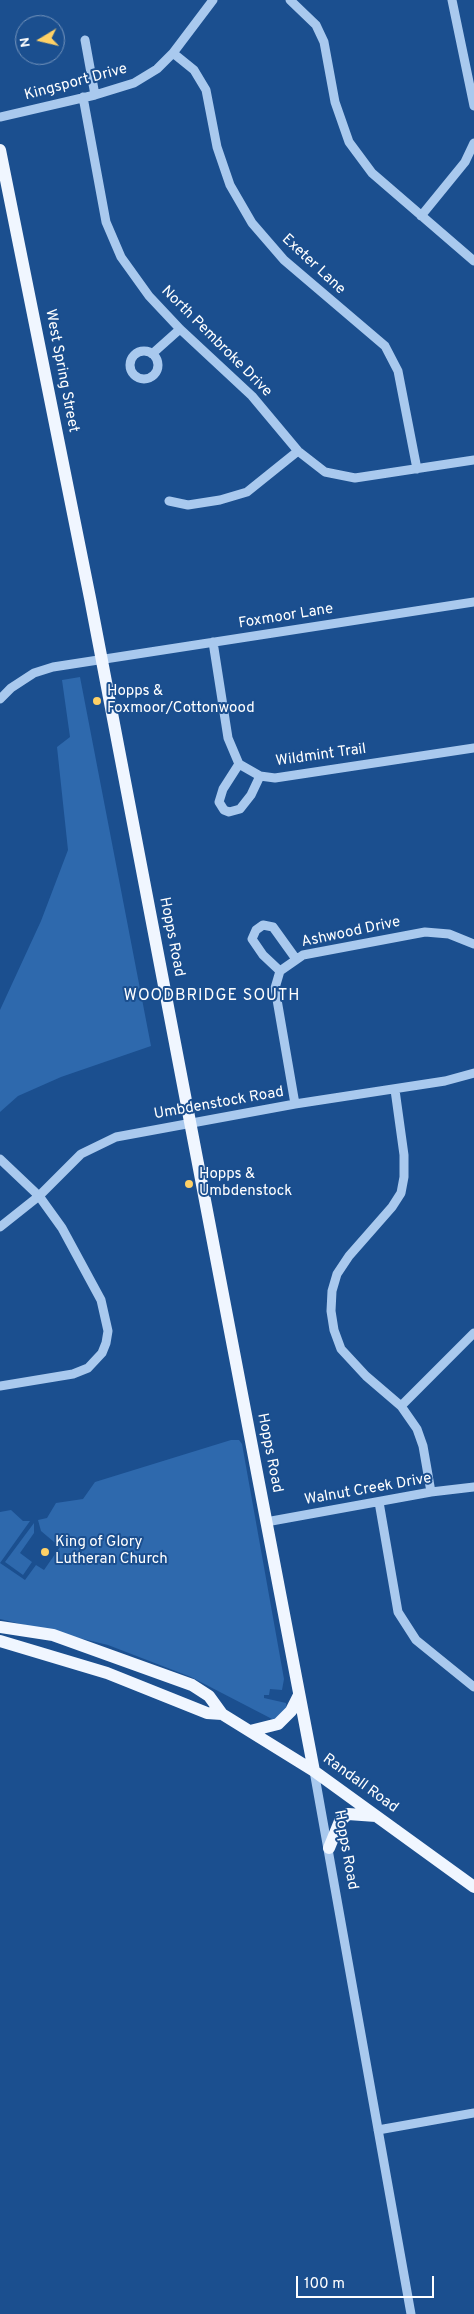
<!DOCTYPE html>
<html>
<head>
<meta charset="utf-8">
<style>
  body { margin:0 }
  #map { position:relative; width:474px; height:2314px; overflow:hidden; background:#1b4f8f; font-family:Overpass,sans-serif }
  canvas { display:block }
  .north { position:absolute; left:15px; top:15px; width:50px; height:50px; box-sizing:border-box; background:#1b4f8f; border:1px solid #7695bc; border-radius:50%; rotate:261deg; font-size:14px; font-weight:700; line-height:20px; text-align:center; color:#fff }
  .north::after { content:''; display:block; margin:auto; width:18px; height:22px; background:#ffd166; clip-path:polygon(50% 0,100% 100%,50% 72%,0 100%) }
  .scale { position:absolute; left:296px; top:2276px; width:138px; height:22px; box-sizing:border-box; border:2px solid #fff; border-top:0; padding-left:6px; font-size:15px; line-height:18px; white-space:nowrap; color:#fff; -webkit-text-stroke:4px #1b4f8f; paint-order:stroke }
</style>
</head>
<body>
<div id="map">
<canvas width="474" height="2314"></canvas>
<div class="north">N</div>
<div class="scale">100 m</div>
</div>
<script>
const c = document.querySelector('canvas').getContext('2d');
c.lineJoin = 'round';
function fill(path, color) { c.fillStyle = color; c.fill(path, 'evenodd'); }
const shape = rows => new Path2D(rows.map(r => 'M' + r).join(''));
function strokePath(path, color, width, dash) { c.strokeStyle = color; c.lineWidth = width; c.lineCap = dash ? 'butt' : 'round'; c.setLineDash(dash || []); c.stroke(path); }
function write(font, color, halo, rows, align = 'center') {
  c.font = font + ' Overpass,sans-serif'; c.lineWidth = 4; c.setLineDash([]); c.textBaseline = 'middle'; c.strokeStyle = halo; c.fillStyle = color; for (const [text, x, y, turn = 0] of rows) {
    c.save(); c.translate(x, y); c.rotate((+turn || 0) * Math.PI / 180); c.textAlign = isNaN(turn) ? turn : align; if (halo) c.strokeText(text, 0, 0); c.fillText(text, 0, 0); c.restore();
  }
}
const green = shape([
  [80,677,151,1046,61,1077,18,1096,0,1112,0,1010,41,921,68,850,57,747,70,737,62,680],
  [231,1440,239,1440,242,1444,284,1679,282,1690,270,1689,269,1695,264,1695,264,1698,286,1703,287,1711,274,1720,191,1677,108,1645,0,1619,0,1512,11,1510,23,1521,30,1521,0,1563,25,1580,36,1565,44,1570,60,1547,41,1531,38,1520,47,1518,56,1503,83,1499,95,1482],
  [34,1523,34,1533,20,1553,32,1562,23,1575,5,1562]
]);
const minor = shape([
  [290,0,316,25,324,42,335,102,349,142,372,173,474,261],
  [452,0,474,106],
  [85,40,95,95],
  [173,53,194,70,206,90,217,147,230,185,252,223,284,260,385,346,398,371,417,469],
  [83,97,106,222,121,257,149,296,180,329,252,396,298,451,325,472,355,478,474,460],
  [0,117,95,95,134,83,157,69,173,53,213,0],
  [421,216,465,162,474,143],
  '130 365a14 14 0 1 1 28 0a14 14 0 1 1-28 0Z',
  [152,354,180,329],
  [169,501,188,505,220,500,247,492,298,451],
  [213,642,228,738,239,764,260,776,275,778,474,748],
  [0,699,11,688,34,673,53,667,474,602],
  [239,764,223,789,219,802,224,810,229,812,240,809,251,795,260,776],
  [280,971,263,955,252,939,256,930,263,925,273,927,296,959],
  [395,1090,404,1155,404,1177,401,1193,392,1207,349,1256,337,1274,332,1291,331,1311,334,1330,341,1349,366,1376,401,1406,417,1429,423,1446,431,1492],
  [295,1104,275,988,280,971,303,955,425,932,449,934,474,944],
  [0,1159,39,1196,62,1228,101,1300,108,1331,106,1343,102,1353,88,1368,73,1374,0,1386],
  [0,1227,39,1196,81,1154,116,1137,295,1104,445,1081,474,1073],
  [401,1406,474,1333],
  [379,1502,398,1612,416,1640,474,1687],
  [266,1522,431,1492,474,1487],
  [314,1771,411,2314],
  [378,2130,474,2113]
]);
const major = shape([
  [0,150,90,598,314,1771],
  [0,1627,53,1635,192,1685,209,1696,222,1714,314,1771,474,1887],
  [0,1641,107,1673,207,1713,222,1714],
  [250,1731,278,1724,291,1711,299,1695],
  [329,1848,340,1821,348,1814,376,1816]
]);
const markers = [
  [97,701,5,"#ffd166"],
  [189,1184,5,"#ffd166"],
  [45,1552,5,"#ffd166"]
];
const streetNames = [
  ["Kingsport Drive",76,83,-15],
  ["Exeter Lane",313,265,43],
  ["North Pembroke Drive",216,342,45],
  ["West Spring Street",61,371,79],
  ["Foxmoor Lane",286,617,-9],
  ["Wildmint Trail",321,756,-8],
  ["Ashwood Drive",351,933,-12],
  ["Hopps Road",171,937,79],
  ["Umbdenstock Road",219,1104,-10],
  ["Hopps Road",269,1453,79],
  ["Walnut Creek Drive",368,1490,-10],
  ["Randall Road",360,1784,36],
  ["Hopps Road",345,1850,80]
];
const poiNames = [
  ["Hopps &",107,692],
  ["Foxmoor/Cottonwood",107,709],
  ["Hopps &",199,1175],
  ["Umbdenstock",199,1192],
  ["King of Glory",55,1543],
  ["Lutheran Church",55,1560]
];
const neighbourhoodNames = [
  ["WOODBRIDGE SOUTH",212,997]
];
fill(green, '#2e69ad');
strokePath(minor, '#a9c9ee', 9);
strokePath(major, '#f0f6ff', 12);
for (const [x, y, r, color] of markers) { const dot = new Path2D(); dot.arc(x, y, r, 0, 2 * Math.PI); c.fillStyle = color; c.fill(dot); strokePath(dot, '#1b4f8f', 2); }
write('15px', '#fff', '#1b4f8f', streetNames);
write('15px', '#fff', '#1b4f8f', poiNames, 'left');
c.letterSpacing = '1px';
write('16px', '#fff', '#1b4f8f', neighbourhoodNames);
c.letterSpacing = '0px';
</script>
</body>
</html>
